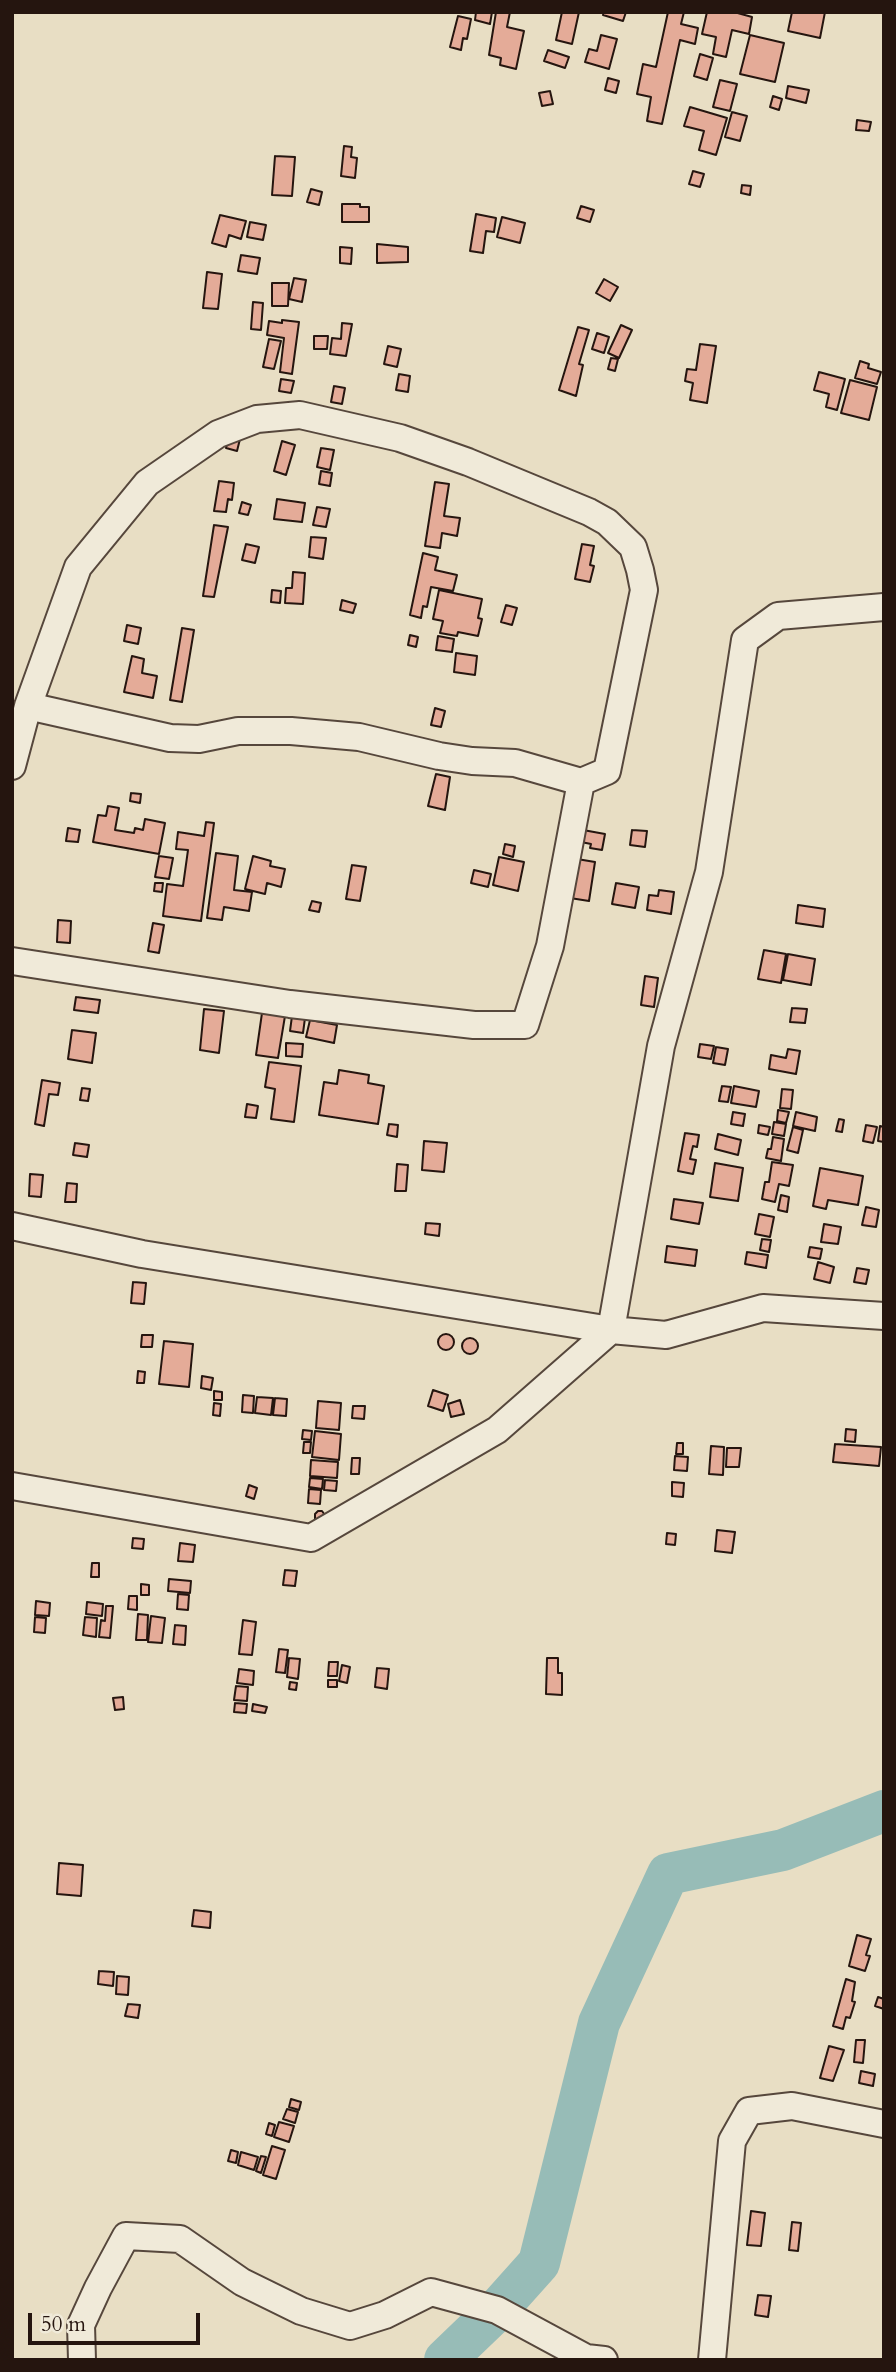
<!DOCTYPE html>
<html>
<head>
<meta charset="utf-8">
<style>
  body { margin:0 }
  #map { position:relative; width:896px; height:2372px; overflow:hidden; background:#e8dec4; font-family:Cardo,serif }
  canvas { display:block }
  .frame { position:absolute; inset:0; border:14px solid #25150f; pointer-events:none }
  .scale { position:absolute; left:28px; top:2313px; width:172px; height:32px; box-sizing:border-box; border:4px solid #25150f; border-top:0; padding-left:9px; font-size:21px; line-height:24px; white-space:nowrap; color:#25150f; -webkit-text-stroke:5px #f0ead9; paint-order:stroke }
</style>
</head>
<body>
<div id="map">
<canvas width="896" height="2372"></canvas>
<div class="frame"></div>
<div class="scale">50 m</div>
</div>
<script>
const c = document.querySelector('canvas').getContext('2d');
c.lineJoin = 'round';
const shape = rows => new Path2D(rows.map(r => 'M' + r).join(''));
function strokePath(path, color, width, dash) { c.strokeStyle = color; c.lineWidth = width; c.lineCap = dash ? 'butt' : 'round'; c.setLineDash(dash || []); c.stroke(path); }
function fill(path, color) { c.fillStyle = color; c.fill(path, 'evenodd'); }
const river = shape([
  [445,2360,497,2310,539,2263,599,2023,668,1874,783,1850,884,1811]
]);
const building = shape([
  [476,12,492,12,490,24,475,20,476,12],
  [496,12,510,12,507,27,524,31,516,69,500,65,501,58,489,55,496,12],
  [562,12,579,12,572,44,556,40,562,12],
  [604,12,626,12,623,21,603,15,604,12],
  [668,12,684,12,681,24,698,28,695,44,680,40,662,124,647,121,651,97,637,94,643,64,656,67,668,12],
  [707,12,734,12,752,17,749,34,732,30,726,57,713,54,716,37,702,34,707,12],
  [792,12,825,12,820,38,788,31,792,12],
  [458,16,471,19,467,39,463,38,461,50,450,47,458,16],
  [601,35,617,39,609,69,585,62,589,49,597,51,601,35],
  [750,35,784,43,775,82,740,74,750,35],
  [548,50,569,57,565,68,544,61,548,50],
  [700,54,713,58,707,80,694,76,700,54],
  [608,78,619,81,616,93,605,90,608,78],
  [720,80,737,84,730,111,713,107,720,80],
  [788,86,809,90,806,103,786,98,788,86],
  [550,91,553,104,542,106,539,93,550,91],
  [773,96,782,99,779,110,770,107,773,96],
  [690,107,727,118,716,155,699,150,704,131,684,126,690,107],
  [732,112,747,116,740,141,725,137,732,112],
  [857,120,871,122,869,131,856,130,857,120],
  [344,146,352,147,351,157,357,158,355,178,341,176,344,146],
  [275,156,295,157,292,196,272,195,275,156],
  [693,171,704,174,700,187,689,184,693,171],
  [742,185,751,186,750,195,741,193,742,185],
  [311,189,322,192,319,205,307,202,311,189],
  [342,204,360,204,360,207,369,207,369,222,342,222,342,204],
  [581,206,594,210,590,222,577,218,581,206],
  [476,214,496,218,494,232,486,231,483,253,470,251,476,214],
  [220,215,246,221,241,239,229,235,226,247,212,243,220,215],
  [502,217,525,223,520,243,497,237,502,217],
  [250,222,266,225,263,240,247,237,250,222],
  [377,244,408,247,408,262,377,263,377,244],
  [340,247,352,248,351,264,340,263,340,247],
  [241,255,260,258,257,274,238,271,241,255],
  [207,272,222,274,218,309,203,308,207,272],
  [294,278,306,280,302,302,289,299,294,278],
  [604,279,618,287,610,301,596,293,604,279],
  [272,283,289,283,288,306,272,306,272,283],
  [253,302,263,303,261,330,251,329,253,302],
  [282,320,299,322,292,374,280,372,284,338,267,335,269,321,282,323,282,320],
  [342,323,352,324,346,356,330,354,332,338,341,339,342,323],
  [621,325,632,330,619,358,608,353,621,325],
  [578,327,589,330,579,364,583,365,576,396,559,390,578,327],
  [597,333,609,337,604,353,592,349,597,333],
  [314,336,328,336,327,349,314,349,314,336],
  [269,339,281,341,274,369,263,367,269,339],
  [700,344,716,346,707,403,690,400,693,383,685,381,687,369,696,370,700,344],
  [388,346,401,349,397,367,384,364,388,346],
  [611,358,618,359,615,371,608,369,611,358],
  [860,361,869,364,868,368,881,372,877,384,855,378,860,361],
  [819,372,845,379,837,410,826,407,829,394,814,390,819,372],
  [399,374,410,376,408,392,396,390,399,374],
  [281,379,294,381,291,393,279,391,281,379],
  [850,380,877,387,869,420,841,413,850,380],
  [334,386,345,388,342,404,331,402,334,386],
  [230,432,241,435,237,451,226,448,230,432],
  [282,441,295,445,286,475,274,471,282,441],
  [321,448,334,450,330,470,317,467,321,448],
  [321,471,332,473,330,486,319,484,321,471],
  [219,481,234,483,232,500,228,499,226,512,214,511,219,481],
  [435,482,449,484,444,516,460,518,457,536,442,533,440,548,425,546,435,482],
  [277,499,305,503,302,522,274,519,277,499],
  [242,502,251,505,248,515,239,513,242,502],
  [317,507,330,509,326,527,313,525,317,507],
  [214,525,228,527,214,597,203,596,214,525],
  [311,537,326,538,323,559,309,557,311,537],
  [246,544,259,547,255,563,242,560,246,544],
  [582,544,594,546,590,565,594,566,590,582,575,579,582,544],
  [423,553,438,557,435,570,457,575,453,591,431,587,427,607,423,606,421,618,410,615,423,553],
  [293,572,305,573,303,604,285,603,286,588,292,588,293,572],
  [272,590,281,591,280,603,271,602,272,590],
  [439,590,482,599,478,618,482,619,478,636,458,632,457,636,440,633,443,621,433,619,439,590],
  [342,600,356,604,353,613,340,610,342,600],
  [506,605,517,608,512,625,501,622,506,605],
  [127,625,141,628,138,644,124,641,127,625],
  [182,628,194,630,182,702,170,700,182,628],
  [410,635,418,637,416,647,408,645,410,635],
  [438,636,454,639,452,652,436,650,438,636],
  [456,653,477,656,475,675,454,672,456,653],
  [132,656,144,659,142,673,157,676,153,698,124,692,132,656],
  [435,708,445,711,441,727,431,725,435,708],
  [436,774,450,777,445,810,428,806,436,774],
  [131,793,141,794,140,803,130,801,131,793],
  [108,806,119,808,115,830,134,833,135,828,143,830,145,819,165,823,159,854,93,842,98,815,106,816,108,806],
  [206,822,214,823,201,921,163,916,167,884,183,886,188,850,176,849,178,832,204,836,206,822],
  [68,828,80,830,78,842,66,841,68,828],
  [583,830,605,834,602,850,590,848,591,844,581,842,583,830],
  [632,830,647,831,645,847,630,845,632,830],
  [505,844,515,846,513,857,503,854,505,844],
  [216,853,238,856,234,890,252,892,249,911,224,907,222,920,207,918,216,853],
  [159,856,173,858,169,879,155,877,159,856],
  [253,856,271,861,270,866,285,869,281,887,267,883,265,894,245,889,253,856],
  [499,857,524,862,518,891,493,885,499,857],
  [577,859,595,862,589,901,570,898,577,859],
  [352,865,366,867,360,901,346,899,352,865],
  [474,870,491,874,488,887,471,883,474,870],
  [155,883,163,883,162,892,154,891,155,883],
  [616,883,639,887,635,908,612,904,616,883],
  [659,890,674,892,671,914,647,910,649,895,658,896,659,890],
  [312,901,321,903,319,912,309,910,312,901],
  [798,905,825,909,823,927,796,923,798,905],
  [58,920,71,921,70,943,57,942,58,920],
  [153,923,164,925,159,953,148,951,153,923],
  [764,950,786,954,781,983,758,979,764,950],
  [788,954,815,959,811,985,783,980,788,954],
  [645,976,658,978,654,1007,641,1005,645,976],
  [76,997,100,1000,98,1013,74,1010,76,997],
  [792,1008,807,1009,805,1023,790,1022,792,1008],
  [204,1009,224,1011,219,1053,200,1050,204,1009],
  [262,1013,285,1016,278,1058,256,1055,262,1013],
  [292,1016,305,1018,303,1033,290,1031,292,1016],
  [310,1020,337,1025,334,1043,306,1037,310,1020],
  [72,1030,96,1033,92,1063,68,1059,72,1030],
  [286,1043,303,1044,302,1057,286,1056,286,1043],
  [700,1044,714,1046,711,1059,698,1057,700,1044],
  [716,1047,728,1049,725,1065,713,1063,716,1047],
  [788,1049,800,1051,796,1074,769,1069,771,1055,786,1058,788,1049],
  [269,1062,301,1066,294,1122,271,1119,275,1089,265,1087,269,1062],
  [339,1070,369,1075,368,1083,384,1086,378,1124,319,1115,324,1082,337,1084,339,1070],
  [42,1080,60,1083,58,1095,49,1094,44,1126,35,1124,42,1080],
  [722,1086,731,1087,728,1102,719,1101,722,1086],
  [734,1086,759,1091,756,1107,731,1103,734,1086],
  [82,1088,90,1089,88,1101,80,1100,82,1088],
  [782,1089,793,1090,791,1109,780,1108,782,1089],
  [247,1104,258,1106,256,1118,245,1117,247,1104],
  [778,1110,789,1112,786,1123,777,1121,778,1110],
  [733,1112,745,1114,743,1126,731,1124,733,1112],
  [796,1112,817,1117,815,1131,793,1126,796,1112],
  [839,1119,844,1120,842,1132,836,1131,839,1119],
  [774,1122,786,1124,784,1136,772,1134,774,1122],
  [389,1124,398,1125,397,1137,387,1135,389,1124],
  [759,1125,770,1127,768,1135,758,1133,759,1125],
  [866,1125,877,1127,873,1143,863,1141,866,1125],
  [880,1126,884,1127,884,1142,878,1141,880,1126],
  [793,1127,803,1130,798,1153,787,1150,793,1127],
  [685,1133,699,1135,697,1147,693,1146,690,1159,696,1160,693,1174,678,1171,685,1133],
  [718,1134,741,1140,738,1155,715,1149,718,1134],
  [773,1137,784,1139,781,1161,766,1158,768,1149,771,1149,773,1137],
  [424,1141,447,1143,444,1172,422,1170,424,1141],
  [75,1143,89,1145,87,1157,73,1155,75,1143],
  [772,1162,793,1165,789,1186,779,1184,775,1202,762,1199,765,1182,769,1182,772,1162],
  [715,1163,743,1168,738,1201,710,1197,715,1163],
  [397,1164,408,1165,406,1191,395,1191,397,1164],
  [820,1168,863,1176,858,1205,828,1200,826,1209,813,1206,820,1168],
  [30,1174,43,1175,41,1197,29,1196,30,1174],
  [67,1183,77,1184,76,1202,65,1202,67,1183],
  [781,1195,789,1197,787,1212,778,1210,781,1195],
  [674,1199,703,1203,699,1224,671,1219,674,1199],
  [866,1207,879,1210,876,1227,862,1225,866,1207],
  [759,1214,774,1217,770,1237,755,1234,759,1214],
  [426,1223,440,1224,439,1236,425,1234,426,1223],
  [824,1224,841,1227,838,1244,821,1242,824,1224],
  [762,1239,771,1240,769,1252,760,1250,762,1239],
  [667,1246,697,1250,695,1266,665,1262,667,1246],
  [810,1247,822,1249,820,1259,808,1257,810,1247],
  [747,1252,768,1255,766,1268,745,1264,747,1252],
  [818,1262,834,1267,830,1283,814,1279,818,1262],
  [857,1268,869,1270,866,1284,854,1282,857,1268],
  [133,1282,146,1283,144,1304,131,1303,133,1282],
  '438 1342a8 8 0 1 1 16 0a8 8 0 1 1-16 0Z',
  [142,1335,153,1335,152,1347,141,1347,142,1335],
  '462 1346a8 8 0 1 1 16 0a8 8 0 1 1-16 0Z',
  [164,1341,193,1344,189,1387,159,1384,164,1341],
  [138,1371,145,1372,144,1383,137,1383,138,1371],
  [202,1376,213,1378,211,1390,201,1388,202,1376],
  [433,1390,448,1395,443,1411,428,1406,433,1390],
  [214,1391,222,1392,222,1400,214,1400,214,1391],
  [243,1395,254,1396,253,1413,242,1412,243,1395],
  [257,1397,273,1398,271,1415,255,1413,257,1397],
  [275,1398,287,1399,286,1416,273,1415,275,1398],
  [460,1400,464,1414,451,1417,448,1404,460,1400],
  [318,1401,341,1403,339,1430,316,1428,318,1401],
  [214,1403,221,1404,220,1416,213,1415,214,1403],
  [353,1406,365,1406,364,1419,352,1418,353,1406],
  [846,1429,856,1430,855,1442,845,1441,846,1429],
  [303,1430,312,1431,311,1440,302,1439,303,1430],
  [315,1431,341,1434,339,1460,312,1457,315,1431],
  [304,1442,311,1442,310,1453,303,1453,304,1442],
  [677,1443,683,1443,683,1454,676,1454,677,1443],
  [835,1444,881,1447,879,1466,833,1462,835,1444],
  [711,1446,724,1447,723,1475,709,1474,711,1446],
  [727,1448,741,1448,739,1467,726,1467,727,1448],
  [675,1456,688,1457,687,1471,674,1470,675,1456],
  [352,1458,360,1458,359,1474,351,1474,352,1458],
  [311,1460,338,1462,337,1478,310,1476,311,1460],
  [310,1478,323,1479,322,1489,309,1487,310,1478],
  [325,1480,337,1481,336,1491,324,1490,325,1480],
  [672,1482,684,1483,683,1497,672,1496,672,1482],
  [249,1485,257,1488,254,1499,246,1496,249,1485],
  [309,1489,321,1490,320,1504,308,1503,309,1489],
  [318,1511,322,1511,327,1518,315,1521,315,1514,318,1511],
  [717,1530,735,1532,732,1553,715,1551,717,1530],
  [667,1533,676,1534,675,1545,666,1544,667,1533],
  [133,1538,144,1539,143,1549,132,1548,133,1538],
  [180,1543,195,1545,193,1562,178,1561,180,1543],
  [92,1563,99,1563,99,1577,91,1577,92,1563],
  [285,1570,297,1571,295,1586,283,1585,285,1570],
  [169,1579,191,1581,190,1593,168,1591,169,1579],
  [141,1584,149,1585,149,1595,141,1595,141,1584],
  [178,1594,189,1595,188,1610,177,1609,178,1594],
  [129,1596,137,1596,137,1610,128,1609,129,1596],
  [36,1601,50,1603,49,1616,35,1615,36,1601],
  [87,1602,103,1604,102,1616,86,1614,87,1602],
  [106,1606,113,1606,110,1638,99,1637,101,1620,105,1621,106,1606],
  [138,1614,148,1615,147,1640,136,1640,138,1614],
  [151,1616,165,1618,162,1643,148,1642,151,1616],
  [35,1617,46,1618,45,1633,34,1632,35,1617],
  [85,1617,97,1618,96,1637,83,1635,85,1617],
  [243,1620,256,1622,252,1655,239,1654,243,1620],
  [175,1625,186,1626,185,1645,173,1644,175,1625],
  [279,1649,288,1650,285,1673,276,1672,279,1649],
  [289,1658,300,1659,298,1679,287,1677,289,1658],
  [547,1658,558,1658,558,1673,562,1673,562,1695,546,1694,547,1658],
  [329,1662,338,1662,337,1676,328,1676,329,1662],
  [342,1665,350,1667,347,1683,339,1681,342,1665],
  [377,1668,389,1669,387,1689,375,1687,377,1668],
  [239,1669,254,1671,253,1685,237,1683,239,1669],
  [328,1680,337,1680,337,1687,328,1687,328,1680],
  [290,1682,297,1683,296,1690,289,1689,290,1682],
  [236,1686,248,1687,247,1701,234,1700,236,1686],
  [123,1697,124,1709,115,1710,113,1698,123,1697],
  [235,1703,247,1704,246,1713,234,1712,235,1703],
  [253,1704,267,1707,265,1713,252,1711,253,1704],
  [59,1863,83,1865,81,1896,57,1894,59,1863],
  [194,1910,211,1912,210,1928,192,1926,194,1910],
  [857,1935,871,1939,866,1955,870,1956,865,1971,849,1966,857,1935],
  [99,1971,114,1972,113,1986,98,1984,99,1971],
  [117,1976,129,1977,128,1995,116,1994,117,1976],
  [846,1979,855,1982,852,2001,855,2002,850,2018,846,2017,843,2029,833,2026,846,1979],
  [878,1997,884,1999,884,2009,875,2006,878,1997],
  [128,2004,140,2005,138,2018,125,2016,128,2004],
  [856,2040,865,2040,863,2063,854,2062,856,2040],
  [829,2046,844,2050,833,2081,820,2078,829,2046],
  [861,2071,875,2074,873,2086,859,2083,861,2071],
  [291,2099,301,2102,299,2110,289,2107,291,2099],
  [287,2109,298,2112,295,2123,283,2119,287,2109],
  [279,2122,294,2126,289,2142,274,2137,279,2122],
  [269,2123,275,2125,272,2136,266,2134,269,2123],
  [272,2146,285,2150,276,2179,263,2175,272,2146],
  [231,2150,238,2152,236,2163,228,2161,231,2150],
  [241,2152,258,2157,254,2170,238,2165,241,2152],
  [261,2156,266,2157,261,2173,256,2171,261,2156],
  [751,2211,765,2213,761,2246,747,2245,751,2211],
  [792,2222,801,2223,798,2251,789,2250,792,2222],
  [758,2295,771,2296,768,2317,755,2315,758,2295]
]);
const street = shape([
  [12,766,28,706,78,567,147,483,218,434,257,419,300,415,400,438,468,462,589,512,607,522,633,547,640,570,644,590,607,771,581,782,515,763,472,761,439,756,359,737,291,731,238,731,199,739,170,738,28,706],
  [12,961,290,1004,474,1025,525,1025,550,946,581,782],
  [12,1226,142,1254,611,1330,661,1046,709,872,745,640,778,616,884,607],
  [12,1486,311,1538,497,1430,611,1330,666,1335,763,1308,884,1316],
  [82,2360,81,2325,98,2288,126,2236,180,2239,242,2282,301,2311,350,2326,385,2315,431,2292,497,2310,586,2358,604,2360],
  [712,2360,732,2141,749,2111,792,2106,884,2124]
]);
strokePath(river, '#97bcb7', 42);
fill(building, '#e4ab98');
strokePath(building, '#25150f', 2);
strokePath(street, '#56473c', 30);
strokePath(street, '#f0ead9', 26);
</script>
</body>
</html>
